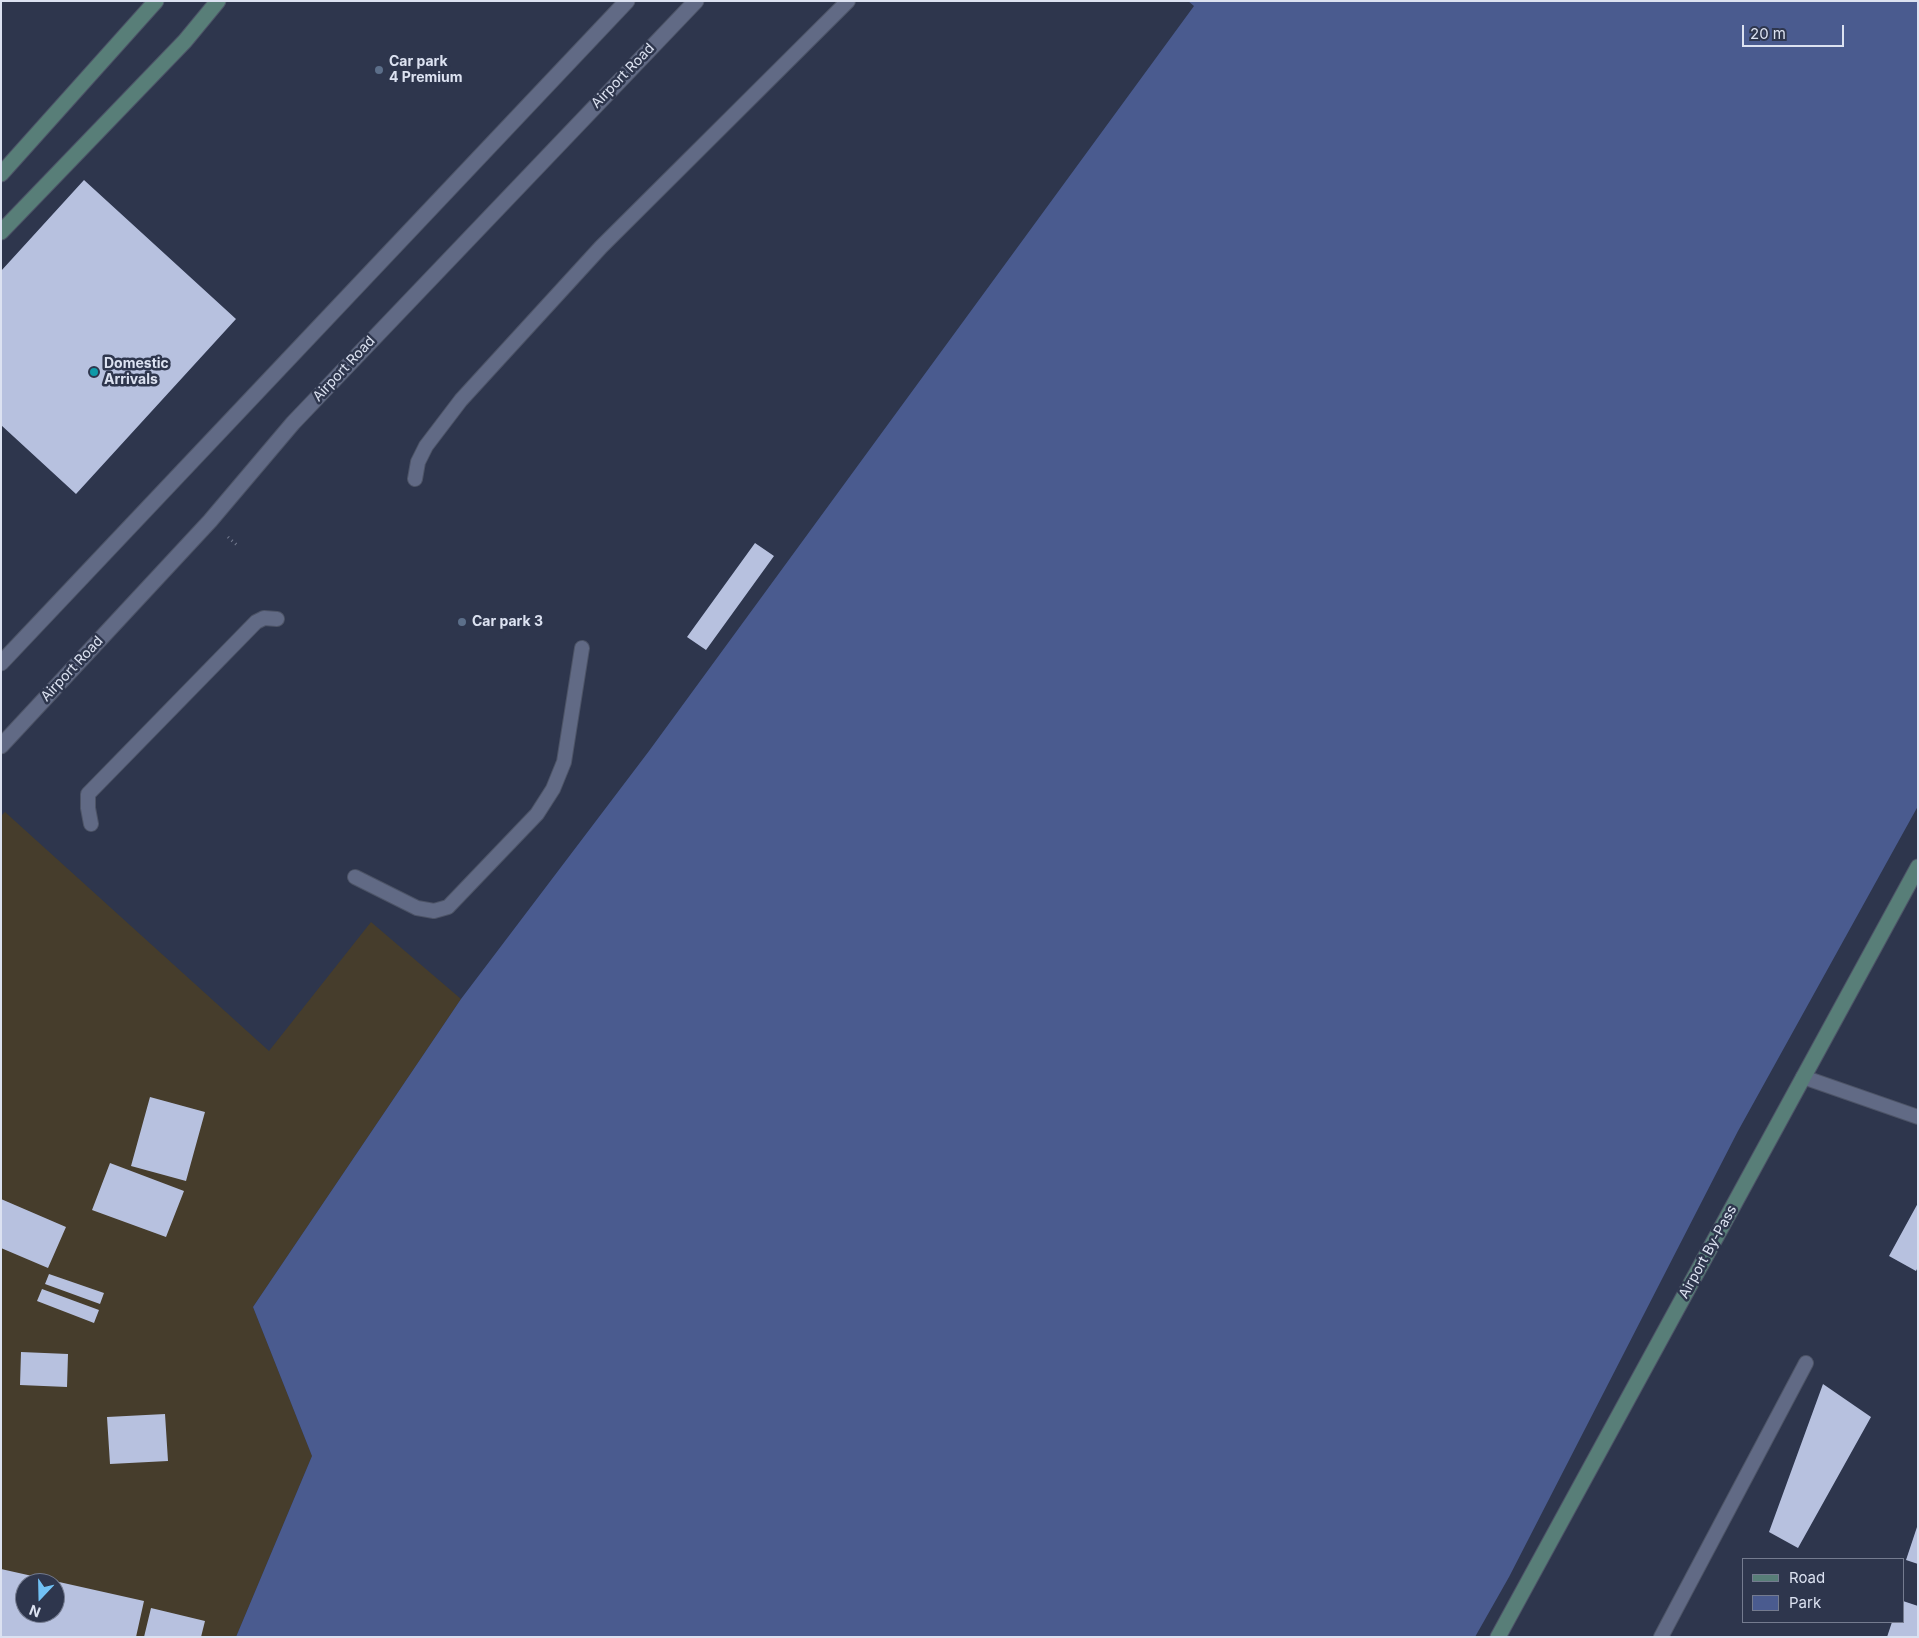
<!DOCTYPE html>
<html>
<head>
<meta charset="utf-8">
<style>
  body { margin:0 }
  #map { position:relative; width:1919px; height:1638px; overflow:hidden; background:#2e364d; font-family:Inter,sans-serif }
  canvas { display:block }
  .frame { position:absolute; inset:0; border:2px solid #dce2f1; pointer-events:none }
  .legend { position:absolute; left:1742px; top:1558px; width:162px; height:65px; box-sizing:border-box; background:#2e364d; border:1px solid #747b8f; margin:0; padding:6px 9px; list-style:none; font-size:15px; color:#dce2f1 }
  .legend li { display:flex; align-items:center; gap:10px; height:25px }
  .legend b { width:25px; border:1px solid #747b8f }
  .north { position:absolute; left:15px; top:1573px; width:50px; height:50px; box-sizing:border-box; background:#2e364d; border:1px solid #747b8f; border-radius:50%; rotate:201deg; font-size:14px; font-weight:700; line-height:20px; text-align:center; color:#dce2f1 }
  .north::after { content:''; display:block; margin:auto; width:18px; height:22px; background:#71c1f5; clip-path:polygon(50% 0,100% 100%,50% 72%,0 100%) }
  .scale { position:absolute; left:1742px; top:25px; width:102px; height:22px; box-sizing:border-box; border:2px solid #dce2f1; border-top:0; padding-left:6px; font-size:15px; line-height:18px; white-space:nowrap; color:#dce2f1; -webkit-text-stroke:4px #2e364d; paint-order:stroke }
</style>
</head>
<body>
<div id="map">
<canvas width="1919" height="1638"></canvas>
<div class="frame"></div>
<ul class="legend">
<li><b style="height:6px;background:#587e78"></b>Road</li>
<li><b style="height:14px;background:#4a5b8f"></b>Park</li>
</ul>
<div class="north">N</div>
<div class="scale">20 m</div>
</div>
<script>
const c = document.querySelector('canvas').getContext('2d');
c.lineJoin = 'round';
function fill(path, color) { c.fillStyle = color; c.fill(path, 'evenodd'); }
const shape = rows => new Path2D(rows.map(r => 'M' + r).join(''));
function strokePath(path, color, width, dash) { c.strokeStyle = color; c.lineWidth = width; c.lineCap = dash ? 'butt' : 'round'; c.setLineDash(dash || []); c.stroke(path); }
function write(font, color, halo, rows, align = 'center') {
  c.font = font + ' Inter,sans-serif'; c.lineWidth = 5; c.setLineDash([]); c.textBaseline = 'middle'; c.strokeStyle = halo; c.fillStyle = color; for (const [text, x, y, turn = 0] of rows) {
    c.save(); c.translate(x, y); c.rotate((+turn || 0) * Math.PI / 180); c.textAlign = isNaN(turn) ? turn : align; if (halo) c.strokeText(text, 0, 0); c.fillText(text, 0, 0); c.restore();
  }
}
const commercial = shape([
  [5,812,269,1051,371,922,461,999,253,1307,312,1456,236,1637,1,1637,1,816],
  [25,1583,55,1583,55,1613,25,1613]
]);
const green = shape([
  [1188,1,1918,1,1918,806,1738,1131,1509,1577,1475,1637,236,1637,312,1456,253,1307,461,999,649,751,1194,6]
]);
const building = shape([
  [84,180,236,319,76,494,1,425,1,271],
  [755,543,774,556,706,650,687,637],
  [150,1097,205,1112,186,1181,131,1166],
  [110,1163,184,1191,166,1237,92,1210],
  [1,1199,66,1227,48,1268,1,1248],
  [1918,1203,1918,1267,1916,1271,1889,1256],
  [49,1274,104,1293,100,1304,45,1284],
  [42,1289,99,1310,94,1323,37,1301],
  [21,1352,68,1354,67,1387,20,1385],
  [1823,1384,1871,1417,1798,1548,1769,1532],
  [165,1414,168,1461,110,1464,107,1417],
  [1917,1527,1918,1527,1918,1564,1906,1560],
  [1,1569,144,1601,136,1637,1,1637],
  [25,1583,55,1583,55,1613,25,1613],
  [1903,1601,1918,1606,1918,1637,1887,1637,1892,1622,1903,1622],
  [151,1608,205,1621,201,1637,144,1637]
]);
const path = shape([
  [228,537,239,547]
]);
const lane = shape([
  [415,479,418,462,426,446,461,400,601,247,848,1],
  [91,824,88,808,88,794,256,622,264,618,277,619],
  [355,877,417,908,434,911,448,907,537,814,553,789,564,762,582,648],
  [1803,1077,1918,1117],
  [1661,1637,1806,1363]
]);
const street = shape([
  [1,663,627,1],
  [1,746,210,521,293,423,696,1]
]);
const secondary = shape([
  [1,174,156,1],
  [1,232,185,41,218,1],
  [1498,1637,1918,867]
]);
const markers = [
  [379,70,5,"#5c6f8a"],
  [94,372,5,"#0f9aa8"],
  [462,622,5,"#5c6f8a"]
];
const poiNames = [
  ["Car park",389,62],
  ["4 Premium",389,78],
  ["Domestic",104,364],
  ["Arrivals",104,380],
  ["Car park 3",472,622]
];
const streetNames = [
  ["Airport Road",623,76,-46],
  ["Airport Road",344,369,-47],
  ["Airport Road",72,669,-47],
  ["Airport By-Pass",1708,1252,-61]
];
fill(commercial, '#463d2c');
fill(green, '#4a5b8f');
fill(building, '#b7c1df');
strokePath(lane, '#4d5467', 16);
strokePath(street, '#4d5467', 17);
strokePath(secondary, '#4d5467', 17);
strokePath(path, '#737a8e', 3, [1, 4]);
strokePath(lane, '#616a85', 14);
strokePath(street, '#616a85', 15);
strokePath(secondary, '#587e78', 15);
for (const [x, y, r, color] of markers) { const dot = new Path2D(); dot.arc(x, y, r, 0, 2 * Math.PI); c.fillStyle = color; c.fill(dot); strokePath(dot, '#2e364d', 2); }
write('bold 14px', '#dce2f1', '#2e364d', poiNames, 'left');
write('14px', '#dce2f1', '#2e364d', streetNames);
</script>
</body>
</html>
